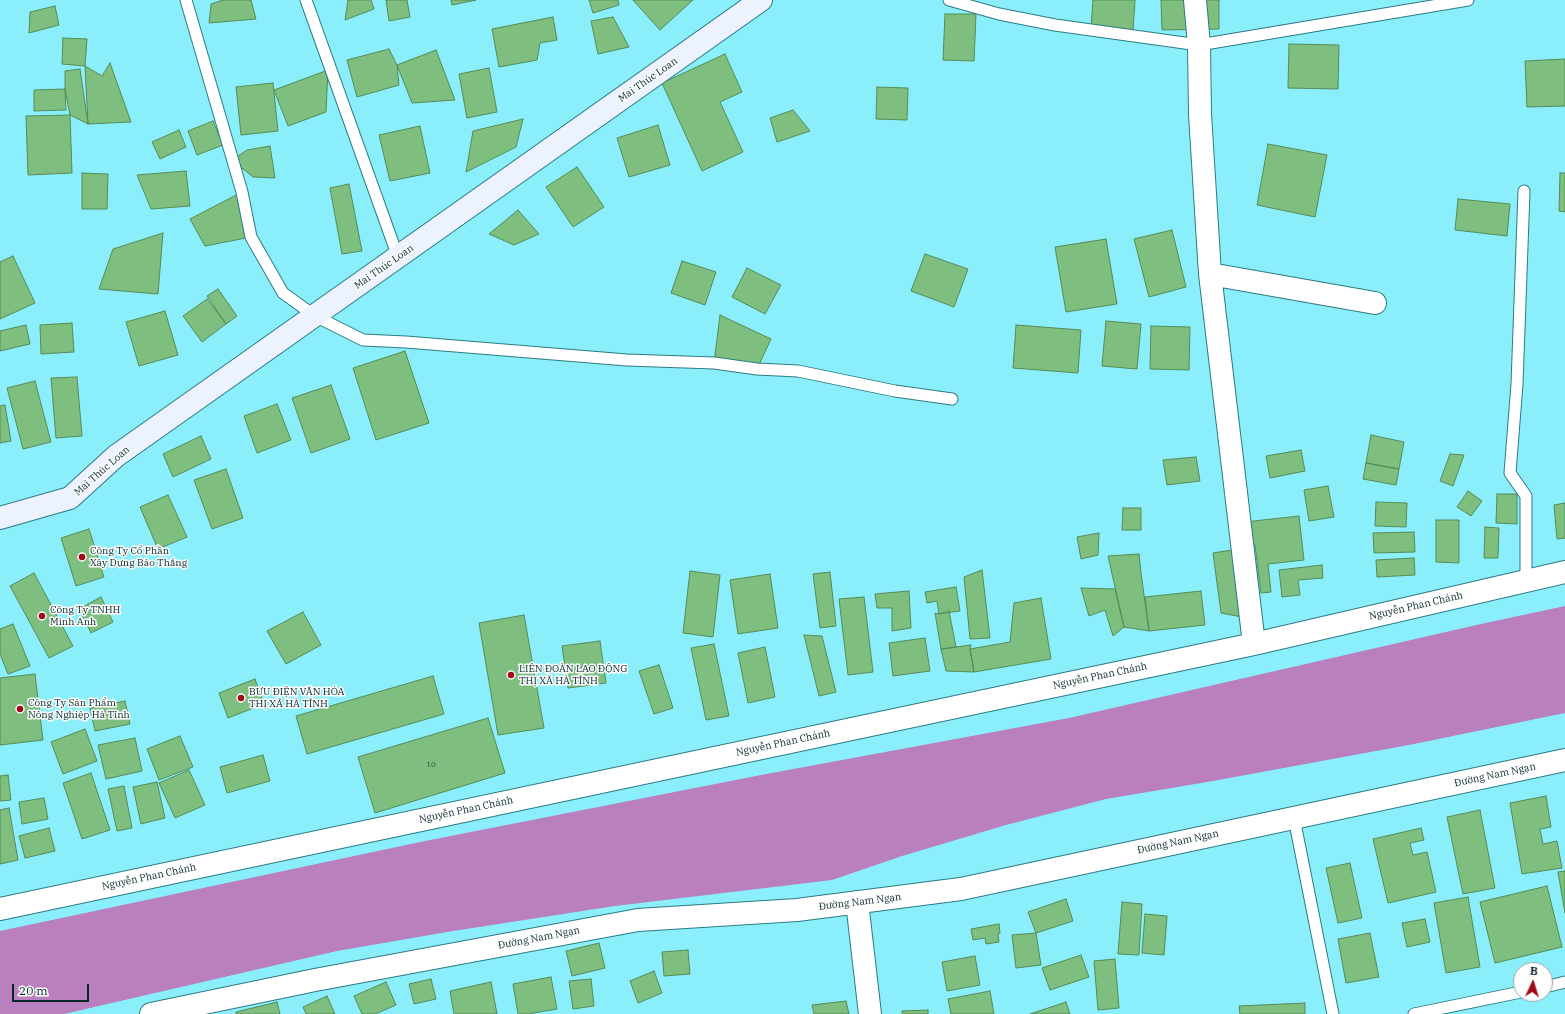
<!DOCTYPE html>
<html>
<head>
<meta charset="utf-8">
<style>
  body { margin:0 }
  #map { position:relative; width:1565px; height:1014px; overflow:hidden; background:#8aeffa; font-family:"IBM Plex Serif",serif }
  canvas { display:block }
  .north { position:absolute; left:1513px; top:962px; width:40px; height:40px; box-sizing:border-box; background:#fdfdfd; border:1px solid #9aa7a9; border-radius:50%; rotate:4deg; font-size:11px; font-weight:700; line-height:16px; text-align:center; color:#05272a }
  .north::after { content:''; display:block; margin:auto; width:14px; height:18px; background:#a3071b; clip-path:polygon(50% 0,100% 100%,50% 72%,0 100%) }
  .scale { position:absolute; left:12px; top:984px; width:77px; height:18px; box-sizing:border-box; border:2px solid #05272a; border-top:0; padding-left:5px; font-size:12px; line-height:14px; white-space:nowrap; color:#05272a; -webkit-text-stroke:3px #fdfdfd; paint-order:stroke }
</style>
</head>
<body>
<div id="map">
<canvas width="1565" height="1014"></canvas>
<div class="north">B</div>
<div class="scale">20 m</div>
</div>
<script>
const c = document.querySelector('canvas').getContext('2d');
c.lineJoin = 'round';
function fill(path, color) { c.fillStyle = color; c.fill(path, 'evenodd'); }
const shape = rows => new Path2D(rows.map(r => 'M' + r).join(''));
function strokePath(path, color, width, dash) { c.strokeStyle = color; c.lineWidth = width; c.lineCap = dash ? 'butt' : 'round'; c.setLineDash(dash || []); c.stroke(path); }
function write(font, color, halo, rows, align = 'center') {
  c.font = font + ' "IBM Plex Serif",serif'; c.lineWidth = 3; c.setLineDash([]); c.textBaseline = 'middle'; c.strokeStyle = halo; c.fillStyle = color; for (const [text, x, y, turn = 0] of rows) {
    c.save(); c.translate(x, y); c.rotate((+turn || 0) * Math.PI / 180); c.textAlign = isNaN(turn) ? turn : align; if (halo) c.strokeText(text, 0, 0); c.fillText(text, 0, 0); c.restore();
  }
}
const water = shape([
  [1565,606,1565,713,1414,744,1213,781,1106,799,1006,825,902,856,832,880,615,906,453,931,337,951,64,1014,0,1014,0,931,425,841,761,775,1069,718,1481,624]
]);
const building = shape([
  [223,0,251,0,256,19,209,23,211,4,223,0],
  [348,0,371,0,374,9,345,20,348,0],
  [386,0,407,0,410,17,389,21,386,0],
  [451,0,476,0,452,5,451,0],
  [589,0,618,0,619,5,593,13,589,0],
  [633,0,693,0,660,30,633,0],
  [1093,0,1135,0,1133,31,1091,28,1093,0],
  [1161,0,1219,0,1219,29,1162,30,1161,0],
  [55,6,59,25,29,33,30,12,55,6],
  [945,14,976,14,974,61,943,60,945,14],
  [553,17,557,40,540,43,537,60,499,67,492,29,553,17],
  [613,17,629,47,598,54,591,21,613,17],
  [63,38,87,39,85,66,62,64,63,38],
  [1289,44,1339,45,1338,89,1288,88,1289,44],
  [389,49,397,65,399,85,357,97,347,60,389,49],
  [436,50,455,100,412,103,397,65,436,50],
  [725,54,742,92,720,102,743,152,702,171,662,83,725,54],
  [1565,59,1565,106,1527,107,1525,61,1565,59],
  [110,63,131,122,88,124,85,66,102,76,110,63],
  [489,68,497,112,467,118,459,74,489,68],
  [80,69,88,124,70,115,65,89,65,71,80,69],
  [328,70,326,112,288,126,274,90,328,70],
  [273,83,278,131,241,135,236,87,273,83],
  [877,87,908,88,907,120,876,119,877,87],
  [65,89,66,110,34,111,34,90,65,89],
  [793,110,810,131,777,142,770,118,793,110],
  [70,115,72,173,28,175,26,116,70,115],
  [523,119,516,147,466,172,473,131,523,119],
  [213,121,223,145,197,155,188,131,213,121],
  [658,125,670,165,629,177,617,138,658,125],
  [420,126,430,173,390,181,379,135,420,126],
  [179,130,186,147,160,159,152,142,179,130],
  [1268,144,1327,155,1315,217,1257,205,1268,144],
  [270,146,275,178,253,177,232,160,247,150,270,146],
  [577,167,604,207,573,227,546,187,577,167],
  [186,171,190,206,151,209,137,175,186,171],
  [82,173,108,174,107,209,82,209,82,173],
  [1560,173,1565,173,1565,212,1559,211,1560,173],
  [349,184,362,251,342,254,330,188,349,184],
  [242,192,251,237,205,246,190,219,242,192],
  [1458,199,1510,204,1507,236,1455,230,1458,199],
  [518,210,539,234,514,245,489,234,518,210],
  [1172,230,1186,287,1149,297,1134,239,1172,230],
  [163,233,158,294,99,289,113,249,163,233],
  [1106,239,1117,304,1066,312,1055,247,1106,239],
  [925,254,968,269,954,307,911,291,925,254],
  [13,256,35,303,0,319,0,262,13,256],
  [682,261,716,272,705,305,671,293,682,261],
  [747,268,781,285,765,314,732,297,747,268],
  [218,289,237,316,226,324,207,296,218,289],
  [207,299,226,324,202,342,183,316,207,299],
  [165,311,178,355,139,366,126,322,165,311],
  [720,315,771,339,757,369,714,363,720,315],
  [1106,321,1141,324,1137,369,1102,366,1106,321],
  [72,323,74,352,41,354,40,325,72,323],
  [26,325,30,344,0,351,0,331,26,325],
  [1016,325,1081,330,1078,373,1013,368,1016,325],
  [1151,326,1190,327,1189,370,1150,369,1151,326],
  [405,351,429,423,376,440,353,368,405,351],
  [77,377,82,436,56,438,51,378,77,377],
  [35,381,51,442,23,449,7,388,35,381],
  [331,385,350,439,311,453,292,398,331,385],
  [277,404,291,440,257,453,244,416,277,404],
  [5,405,11,441,0,443,0,406,5,405],
  [1371,435,1404,442,1399,469,1366,463,1371,435],
  [201,436,211,459,173,477,163,454,201,436],
  [1301,450,1305,471,1270,478,1266,456,1301,450],
  [1450,454,1464,455,1453,486,1440,481,1450,454],
  [1196,457,1200,481,1167,485,1163,460,1196,457],
  [1366,463,1399,469,1396,485,1363,479,1366,463],
  [226,469,243,518,212,529,194,480,226,469],
  [1328,486,1334,517,1309,521,1304,490,1328,486],
  [1468,491,1482,501,1471,516,1457,507,1468,491],
  [1497,494,1517,494,1517,524,1496,523,1497,494],
  [168,495,187,537,158,549,140,507,168,495],
  [1376,502,1407,503,1406,527,1375,526,1376,502],
  [1565,503,1565,538,1557,539,1554,505,1565,503],
  [1123,508,1141,508,1141,530,1122,530,1123,508],
  [1299,516,1304,560,1268,564,1271,592,1261,593,1255,545,1247,546,1245,522,1299,516],
  [1436,520,1459,520,1459,563,1436,562,1436,520],
  [1485,527,1499,528,1498,558,1484,558,1485,527],
  [89,529,104,577,76,586,61,538,89,529],
  [1414,532,1415,552,1374,553,1373,533,1414,532],
  [1099,533,1098,555,1081,559,1077,537,1099,533],
  [1232,550,1242,617,1221,613,1213,553,1232,550],
  [1139,554,1141,573,1149,631,1124,627,1108,556,1139,554],
  [1414,558,1415,575,1377,577,1376,560,1414,558],
  [1322,565,1323,578,1298,580,1300,595,1282,597,1279,570,1322,565],
  [982,570,990,638,970,639,964,577,982,570],
  [690,571,720,575,713,637,683,633,690,571],
  [830,572,836,626,820,628,813,574,830,572],
  [34,573,73,646,49,658,10,586,34,573],
  [770,574,778,628,738,634,730,580,770,574],
  [956,587,960,611,939,614,937,601,927,603,925,592,956,587],
  [1081,588,1115,589,1124,627,1113,636,1105,610,1089,616,1081,588],
  [909,591,911,628,892,631,892,608,877,608,875,594,909,591],
  [1201,591,1205,625,1149,631,1145,597,1201,591],
  [101,597,113,622,91,633,79,609,101,597],
  [864,597,873,672,848,675,839,599,864,597],
  [1041,598,1051,659,974,672,970,649,1010,642,1014,603,1041,598],
  [949,611,956,647,941,649,935,613,939,614,949,611],
  [303,612,321,645,286,664,267,631,303,612],
  [524,615,544,728,498,735,479,623,524,615],
  [13,624,30,666,8,674,0,654,0,629,13,624],
  [804,635,822,636,836,692,819,696,804,635],
  [925,638,930,671,893,676,889,643,925,638],
  [600,641,606,683,568,688,562,646,600,641],
  [714,644,729,716,706,720,691,648,714,644],
  [971,645,970,649,974,672,946,671,941,649,971,645],
  [765,647,775,697,748,703,738,653,765,647],
  [659,665,673,708,654,714,639,671,659,665],
  [35,674,43,740,0,745,0,678,35,674],
  [433,676,444,714,307,754,296,716,433,676],
  [255,679,264,704,228,718,219,693,255,679],
  [125,701,130,724,95,731,90,708,125,701],
  [488,718,505,773,375,813,358,757,488,718],
  [85,729,97,761,63,774,51,742,85,729],
  [180,736,193,767,159,780,147,749,180,736],
  [135,738,142,771,106,779,98,745,135,738],
  [263,755,270,781,227,793,220,767,263,755],
  [189,770,205,805,175,818,159,783,189,770],
  [91,773,110,830,82,839,63,783,91,773],
  [8,775,11,800,0,801,0,776,8,775],
  [157,782,165,818,141,824,133,787,157,782],
  [124,786,132,828,117,831,108,789,124,786],
  [1546,796,1551,827,1540,829,1543,844,1557,841,1562,868,1522,874,1510,803,1546,796],
  [44,798,48,819,22,824,19,802,44,798],
  [9,808,18,860,0,864,0,810,9,808],
  [1480,810,1495,888,1463,894,1447,817,1480,810],
  [49,828,55,851,25,858,19,836,49,828],
  [1421,828,1424,840,1410,843,1413,855,1427,852,1436,892,1388,903,1373,839,1421,828],
  [1350,863,1362,918,1338,923,1326,868,1350,863],
  [1565,871,1565,913,1558,872,1565,871],
  [1547,886,1562,947,1495,963,1480,902,1547,886],
  [1468,897,1480,967,1446,973,1434,903,1468,897],
  [1066,899,1073,921,1036,933,1028,912,1066,899],
  [1122,902,1142,904,1139,955,1118,954,1122,902],
  [1145,914,1167,916,1164,955,1142,953,1145,914],
  [1425,919,1430,942,1407,947,1402,923,1425,919],
  [999,924,1000,933,998,934,999,942,986,944,985,938,973,940,971,929,999,924],
  [1036,933,1041,965,1016,968,1012,935,1036,933],
  [1370,933,1379,977,1346,983,1338,939,1370,933],
  [599,943,605,968,572,976,566,951,599,943],
  [688,950,690,974,664,976,662,952,688,950],
  [1081,955,1089,977,1050,990,1042,968,1081,955],
  [975,956,980,985,947,991,942,962,975,956],
  [1115,959,1119,1008,1098,1010,1094,961,1115,959],
  [654,971,662,993,638,1003,630,981,654,971],
  [551,977,557,1009,528,1014,518,1014,513,984,551,977],
  [431,979,436,999,414,1004,409,984,431,979],
  [591,979,594,1006,573,1009,569,981,591,979],
  [386,982,396,1005,375,1014,362,1014,354,996,386,982],
  [491,982,497,1014,454,1014,450,991,491,982],
  [990,991,994,1014,951,1014,948,999,990,991],
  [327,996,335,1014,306,1014,303,1007,327,996],
  [846,1001,849,1014,814,1014,812,1005,846,1001],
  [277,1002,280,1014,236,1014,236,1012,277,1002],
  [1066,1002,1070,1014,1030,1014,1066,1002],
  [1305,1003,1305,1014,1240,1014,1239,1006,1305,1003],
  [928,1010,928,1014,902,1014,902,1011,928,1010]
]);
const lane = shape([
  [186,0,242,192,251,237,283,293,315,316,363,340,406,342,627,360,714,363,757,369,798,371,895,391,952,399],
  [306,0,398,257],
  [949,0,999,14,1055,25,1199,45,1468,0],
  [1524,191,1517,384,1510,473,1526,496,1526,581],
  [1294,818,1333,1014],
  [1545,987,1565,982],
  [1414,1014,1521,992]
]);
const street = shape([
  [1195,0,1199,45,1200,114,1210,274,1254,644],
  [1210,274,1375,303],
  [857,902,870,1014],
  [0,909,1254,644,1565,572],
  [151,1014,315,980,638,920,797,910,961,889,1565,760]
]);
const secondary = shape([
  [0,518,70,498,116,456,761,0]
]);
const markers = [
  [82,557,4,"#a3071b"],
  [42,616,4,"#a3071b"],
  [511,675,4,"#a3071b"],
  [241,698,4,"#a3071b"],
  [20,709,4,"#a3071b"]
];
const numberNames = [
  ["10",431,765]
];
const streetNames = [
  ["Mai Thúc Loan",648,80,-35],
  ["Mai Thúc Loan",384,267,-35],
  ["Mai Thúc Loan",102,471,-41],
  ["Nguyễn Phan Chánh",1416,606,-13],
  ["Nguyễn Phan Chánh",1100,676,-12],
  ["Nguyễn Phan Chánh",783,743,-12],
  ["Đường Nam Ngạn",1495,775,-12],
  ["Nguyễn Phan Chánh",466,810,-12],
  ["Đường Nam Ngạn",1178,842,-12],
  ["Nguyễn Phan Chánh",149,877,-12],
  ["Đường Nam Ngạn",860,902,-7],
  ["Đường Nam Ngạn",539,938,-11]
];
const poiNames = [
  ["Công Ty Cổ Phần",90,551],
  ["Xây Dựng Bảo Thắng",90,563],
  ["Công Ty TNHH",50,610],
  ["Minh Anh",50,622],
  ["LIÊN ĐOÀN LAO ĐỘNG",519,669],
  ["THỊ XÃ HÀ TĨNH",519,681],
  ["BƯU ĐIỆN VĂN HÓA",249,692],
  ["THỊ XÃ HÀ TĨNH",249,704],
  ["Công Ty Sản Phẩm",28,703],
  ["Nông Nghiệp Hà Tĩnh",28,715]
];
fill(water, '#ba7fbe');
fill(building, '#7ebf7f');
strokePath(building, '#558a57', 1);
strokePath(lane, '#2c7b83', 13);
strokePath(street, '#2c7b83', 24);
strokePath(secondary, '#2c7b83', 24);
strokePath(lane, '#fff', 11);
strokePath(street, '#fff', 22);
strokePath(secondary, '#ecf2fe', 22);
for (const [x, y, r, color] of markers) { const dot = new Path2D(); dot.arc(x, y, r, 0, 2 * Math.PI); c.fillStyle = color; c.fill(dot); strokePath(dot, '#fdfdfd', 1.5); }
write('8px', '#234d3f', null, numberNames);
write('10px', '#05272a', '#fdfdfd', streetNames);
write('10px', '#05272a', '#fdfdfd', poiNames, 'left');
</script>
</body>
</html>
